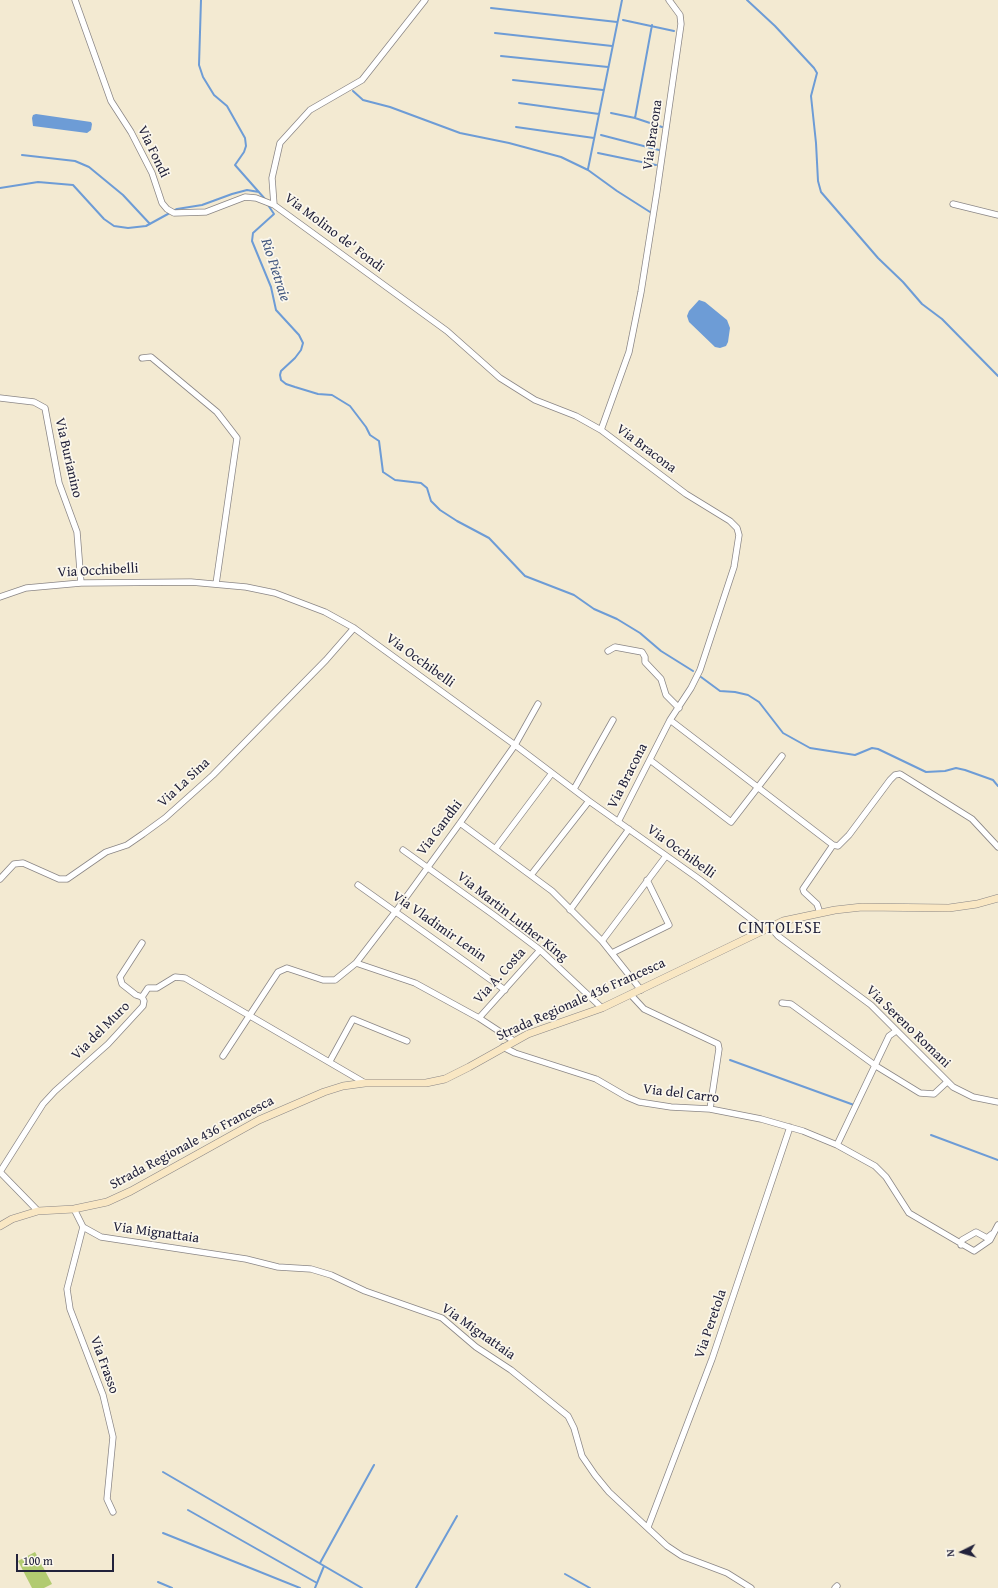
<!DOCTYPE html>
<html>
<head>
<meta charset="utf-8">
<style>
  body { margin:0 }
  #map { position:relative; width:998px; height:1588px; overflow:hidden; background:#f3ead2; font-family:"Gentium Book Plus",serif }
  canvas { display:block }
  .north { position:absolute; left:942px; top:1532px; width:40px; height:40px; -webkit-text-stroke:3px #fbf7ec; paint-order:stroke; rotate:265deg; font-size:11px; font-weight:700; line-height:16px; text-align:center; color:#22223b }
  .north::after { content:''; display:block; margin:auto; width:14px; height:18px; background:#22223b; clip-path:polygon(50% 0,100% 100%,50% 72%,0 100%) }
  .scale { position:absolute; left:16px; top:1554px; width:98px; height:18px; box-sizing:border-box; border:2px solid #22223b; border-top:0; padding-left:5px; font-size:12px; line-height:14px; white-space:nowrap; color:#22223b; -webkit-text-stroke:3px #fbf7ec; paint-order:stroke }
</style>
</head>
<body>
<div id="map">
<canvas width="998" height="1588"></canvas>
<div class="north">N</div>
<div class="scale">100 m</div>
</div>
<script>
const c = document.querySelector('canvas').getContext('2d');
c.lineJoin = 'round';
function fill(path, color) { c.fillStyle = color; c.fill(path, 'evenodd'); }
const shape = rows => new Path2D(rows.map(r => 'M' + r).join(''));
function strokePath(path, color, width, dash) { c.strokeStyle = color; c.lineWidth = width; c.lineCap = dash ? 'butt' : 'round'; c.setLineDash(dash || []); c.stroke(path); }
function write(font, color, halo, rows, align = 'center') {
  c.font = font + ' "Gentium Book Plus",serif'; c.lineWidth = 3.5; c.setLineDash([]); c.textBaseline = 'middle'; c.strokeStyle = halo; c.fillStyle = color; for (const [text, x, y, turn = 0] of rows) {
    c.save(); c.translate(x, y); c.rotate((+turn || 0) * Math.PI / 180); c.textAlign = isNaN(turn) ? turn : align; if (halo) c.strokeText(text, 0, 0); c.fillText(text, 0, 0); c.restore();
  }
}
const green = shape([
  [35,1552,52,1584,44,1588,32,1588,18,1561]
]);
const water = shape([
  [36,114,91,122,92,124,91,130,87,133,33,126,32,118,33,115],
  [699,300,705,302,727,320,730,328,728,342,726,346,720,348,715,347,689,322,687,316,689,311]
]);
const stream = shape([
  [201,0,199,65,203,77,214,95,227,106,245,138,246,146,244,152,235,165,265,199],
  [747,0,775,26,814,68,817,73,811,96,816,143,818,181,821,192,878,258,903,282,922,304,942,319,998,376],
  [491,8,617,22],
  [623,20,674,31],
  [495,33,612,46],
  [501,56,608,67],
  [513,80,603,90],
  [353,91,363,100,390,107,460,133,509,143,561,157,588,170,617,191,650,212],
  [519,103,599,114],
  [611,113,635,118,662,127],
  [635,118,652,25],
  [516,127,594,138],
  [601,135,659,150],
  [598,153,656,165],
  [22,155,75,161,89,167,123,195,150,224],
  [588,169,622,0],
  [0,188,38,182,73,185,104,219,114,226,128,228,146,226,177,209,202,205,232,194,247,190,259,192],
  [268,205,274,214,253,233,252,241,271,287,276,310,299,335,303,343,301,350,295,358,281,371,280,375,281,380,286,384,295,387,318,394,332,395,350,406,366,427,370,435,379,441,383,472,395,480,421,483,427,488,431,501,440,510,457,521,489,538,525,576,574,595,594,609,617,619,640,633,661,651,693,671],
  [701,677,720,691,735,692,748,695,759,702,783,733,810,748,855,755,872,748,878,749,926,772,945,771,956,768,965,770,993,780,998,786],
  [730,1060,854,1105],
  [931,1135,998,1160],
  [163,1472,362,1588],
  [188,1510,317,1583],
  [163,1533,300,1588],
  [320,1563,374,1465],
  [565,1574,590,1588],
  [158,1582,172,1588],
  [315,1588,324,1566],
  [416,1588,457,1516]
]);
const street = shape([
  [75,0,111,101,131,132,152,173,162,203,167,209,174,213,206,212,245,197,256,198,274,205],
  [425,0,362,80,310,110,280,143,272,178,274,205,447,331,500,378,535,400,576,416,601,430],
  [953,204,998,215],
  [142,358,151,357,217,412,237,438,216,584],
  [0,398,34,402,45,408,59,483,77,532,81,583],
  [0,597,26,588,81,583,191,582,246,587,275,593,325,612,354,628,515,745,589,801,699,879,764,929],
  [608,651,615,647,642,652,645,657,645,662,661,679,666,695,679,708],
  [670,720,833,845,838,846,849,835,890,780,895,775,900,774,972,819,998,847],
  [650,760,731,822,782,756],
  [574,789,613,720],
  [618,822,670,720,691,688,700,670,734,567,739,535,737,528,730,521,686,494,601,430,629,352,641,292,657,191,681,24,680,15,669,0],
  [460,823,552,891,602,941,641,990],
  [495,849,552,773],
  [403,850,495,916,540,950,602,1008],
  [531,875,589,801],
  [0,879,14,864,23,863,59,879,67,879,106,852,127,845,143,834,165,818,213,775,326,660,354,628],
  [358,885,505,990],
  [570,910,629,829],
  [820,913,817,904,804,892,803,889,833,845],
  [770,927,778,936,871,1005,953,1087,973,1097,998,1102],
  [602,941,666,856],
  [612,953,669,925,647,880],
  [356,963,415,983,479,1018,514,1041],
  [631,995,644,1009,718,1044,719,1049,710,1109],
  [142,997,136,995,122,984,120,977,142,943],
  [782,1003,791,1004,876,1066,920,1093,934,1094,947,1082],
  [479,1018,540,950],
  [503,1047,515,1053,596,1079,627,1097,639,1102,671,1107,710,1109,761,1119,803,1131,837,1145,875,1166,886,1177,909,1213,974,1251,990,1240,998,1225],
  [223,1056,278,972,287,968,323,980,335,980,356,963,396,911,460,823,515,745,538,704],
  [330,1061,353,1019,407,1041],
  [837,1145,889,1036,896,1031],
  [0,1172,43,1104,55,1091,108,1044,143,1006,144,1001,142,997,148,988,157,988,175,977,185,978,365,1083],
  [0,1172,38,1211],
  [74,1209,83,1227,101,1237,246,1259,278,1267,311,1269,331,1275,365,1291,442,1318,476,1347,511,1370,568,1416,574,1428,582,1456,595,1475,609,1492,667,1546,682,1556,727,1573,751,1588],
  [83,1227,67,1289,70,1309,103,1395,113,1437,107,1499,113,1512],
  [961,1245,962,1240,976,1232,987,1238,992,1234],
  [648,1527,712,1359,790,1127],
  [835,1588,837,1586]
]);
const secondary = shape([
  [0,1226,12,1219,38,1211,74,1209,107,1202,131,1191,259,1120,324,1092,343,1086,365,1083,426,1083,445,1079,469,1067,528,1034,602,1008,783,921,835,910,862,907,949,908,977,904,998,898]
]);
const streetNames = [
  ["Via Bracona",653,135,-82],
  ["Via Fondi",153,152,64],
  ["Via Molino de' Fondi",334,233,37],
  ["Via Bracona",646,449,37],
  ["Via Burianino",68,458,77],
  ["Via Occhibelli",98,571,-3],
  ["Via Occhibelli",420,661,36],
  ["Via Bracona",628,776,-63],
  ["Via La Sina",184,783,-43],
  ["Via Gandhi",440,828,-53],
  ["Via Occhibelli",681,852,36],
  ["Via Martin Luther King",512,917,38],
  ["Via Vladimir Lenin",439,927,35],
  ["Via A. Costa",500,976,-48],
  ["Strada Regionale 436 Francesca",581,1000,-24],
  ["Via Sereno Romani",908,1027,44],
  ["Via del Muro",101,1031,-45],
  ["Via del Carro",681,1094,7],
  ["Strada Regionale 436 Francesca",192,1143,-28],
  ["Via Mignattaia",156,1233,8],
  ["Via Peretola",711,1324,-71],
  ["Via Mignattaia",478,1332,35],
  ["Via Frasso",104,1365,70]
];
const waterNames = [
  ["Rio Pietraie",275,270,72]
];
const quarterNames = [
  ["CINTOLESE",780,929]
];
fill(green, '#b2cb71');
fill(water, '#6d9cd6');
strokePath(stream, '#6d9cd6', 2);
strokePath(street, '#8a8686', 7);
strokePath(secondary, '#8a8686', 8);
strokePath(street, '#fff', 5.5);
strokePath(secondary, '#f9e7c3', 7);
write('14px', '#22223b', '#fbf7ec', streetNames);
write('italic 15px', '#445981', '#fbf7ec', waterNames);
c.letterSpacing = '1px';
write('16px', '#22223b', '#fbf7ec', quarterNames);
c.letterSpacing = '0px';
</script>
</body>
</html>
